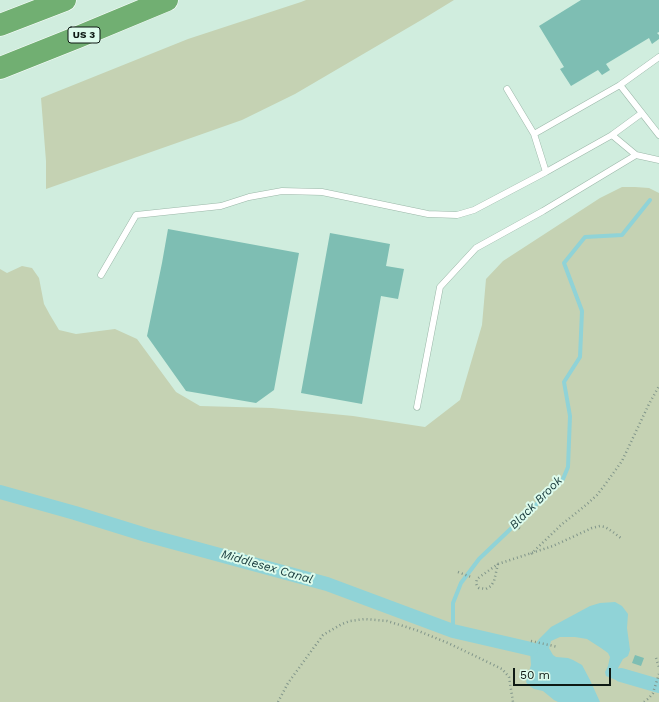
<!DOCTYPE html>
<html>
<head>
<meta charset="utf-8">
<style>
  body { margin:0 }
  #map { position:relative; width:659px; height:702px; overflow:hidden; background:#d0edde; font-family:"Work Sans",sans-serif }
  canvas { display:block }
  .scale { position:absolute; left:513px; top:668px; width:98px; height:18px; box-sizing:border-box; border:2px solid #0e1914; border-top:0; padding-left:5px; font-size:12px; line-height:14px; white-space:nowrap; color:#0e1914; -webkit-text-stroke:3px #ddfbec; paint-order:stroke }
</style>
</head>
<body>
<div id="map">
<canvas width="659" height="702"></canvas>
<div class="scale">50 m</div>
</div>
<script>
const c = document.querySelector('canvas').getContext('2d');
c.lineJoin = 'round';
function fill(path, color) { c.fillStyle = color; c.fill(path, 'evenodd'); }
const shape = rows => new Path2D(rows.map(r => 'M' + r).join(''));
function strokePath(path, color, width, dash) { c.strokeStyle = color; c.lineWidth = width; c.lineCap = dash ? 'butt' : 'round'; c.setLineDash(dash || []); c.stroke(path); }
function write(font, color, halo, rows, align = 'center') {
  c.font = font + ' "Work Sans",sans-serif'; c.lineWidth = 4; c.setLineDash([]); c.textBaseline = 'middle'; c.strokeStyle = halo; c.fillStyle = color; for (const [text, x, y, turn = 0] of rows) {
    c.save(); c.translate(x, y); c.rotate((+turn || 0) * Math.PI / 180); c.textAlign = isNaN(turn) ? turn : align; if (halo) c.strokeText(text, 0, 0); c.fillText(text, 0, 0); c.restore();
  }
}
const green = shape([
  [306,0,454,0,423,19,295,94,242,120,46,189,46,161,41,98,188,39,301,2],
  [622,187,635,187,649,188,659,193,659,702,0,702,0,269,7,273,22,266,32,268,39,278,44,304,50,315,59,330,76,334,115,329,137,339,176,392,200,406,272,408,353,416,425,427,460,400,482,325,486,279,503,261,600,198]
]);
const water = shape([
  [615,602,622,606,628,614,627,628,630,650,628,656,623,659,618,668,622,681,616,680,606,676,605,672,608,666,610,657,608,653,601,648,587,639,575,637,560,637,551,641,549,648,553,655,556,657,568,658,573,660,582,665,590,680,600,702,558,702,554,700,543,691,534,689,528,685,526,682,531,665,530,651,539,639,551,627,590,606,600,603]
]);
const stream = shape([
  [453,631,453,603,461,583,479,559,563,479,568,467,570,416,564,382,580,357,582,311,564,263,585,237,622,235,650,200]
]);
const canal = shape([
  [0,492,75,513,146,535,327,584,453,631,531,649],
  [621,675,659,686]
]);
const building = shape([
  [581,0,659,0,659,32,657,33,659,35,659,39,652,44,649,38,606,64,610,70,602,75,598,70,571,86,560,69,564,67,539,26],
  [168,229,299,253,274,390,256,403,186,391,147,336,162,263],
  [330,233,390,244,386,266,404,269,398,299,381,296,362,404,301,393],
  [635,655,644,658,641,666,632,663]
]);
const path = shape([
  [510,520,520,529],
  [531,554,561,525,586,505,597,495,604,486,622,461,649,404,659,386],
  [498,564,494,581,491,586,486,589,479,588,477,586,476,583,477,579,481,576,498,564,553,546,592,528,600,526,605,527,613,532,622,539],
  [458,572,471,577],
  [531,641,558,647],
  [656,658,659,667],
  [278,702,288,683,323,635,342,624,350,621,365,619,387,621,416,630,448,643,502,669,509,677,513,702],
  [644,702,649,698,653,693,659,674]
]);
const service = shape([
  [659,57,620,85,659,135],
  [507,89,534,134],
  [612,135,636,155,659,160],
  [546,172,534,134,620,85],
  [101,275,136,215,221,206,249,197,282,191,322,192,428,214,457,215,474,210,546,172,612,135,642,113],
  [417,407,440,287,476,248,543,211,636,155]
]);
const motorway = shape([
  [0,25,65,0],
  [0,68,78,37,167,0]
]);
const shields = [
  [84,35,32]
];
const shieldNames = [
  ["US 3",84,35]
];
const waterNames = [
  ["Black Brook",536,503,-45],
  ["Middlesex Canal",267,567,16]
];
fill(green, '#c5d2b3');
fill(water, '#90d3d7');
strokePath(stream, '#90d3d7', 4);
strokePath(canal, '#90d3d7', 14);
fill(building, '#7ebeb3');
strokePath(service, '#9bb7a8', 7);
strokePath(motorway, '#fff', 23);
strokePath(path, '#80958a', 2.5, [1, 3]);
strokePath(service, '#fff', 6);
strokePath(motorway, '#71af72', 22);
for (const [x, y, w] of shields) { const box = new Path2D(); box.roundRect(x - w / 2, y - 8, w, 16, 3); c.fillStyle = '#ddfbec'; c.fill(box); strokePath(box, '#0e1914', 1); }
write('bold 10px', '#0e1914', null, shieldNames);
write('italic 12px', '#17393b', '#ddfbec', waterNames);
</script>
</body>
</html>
